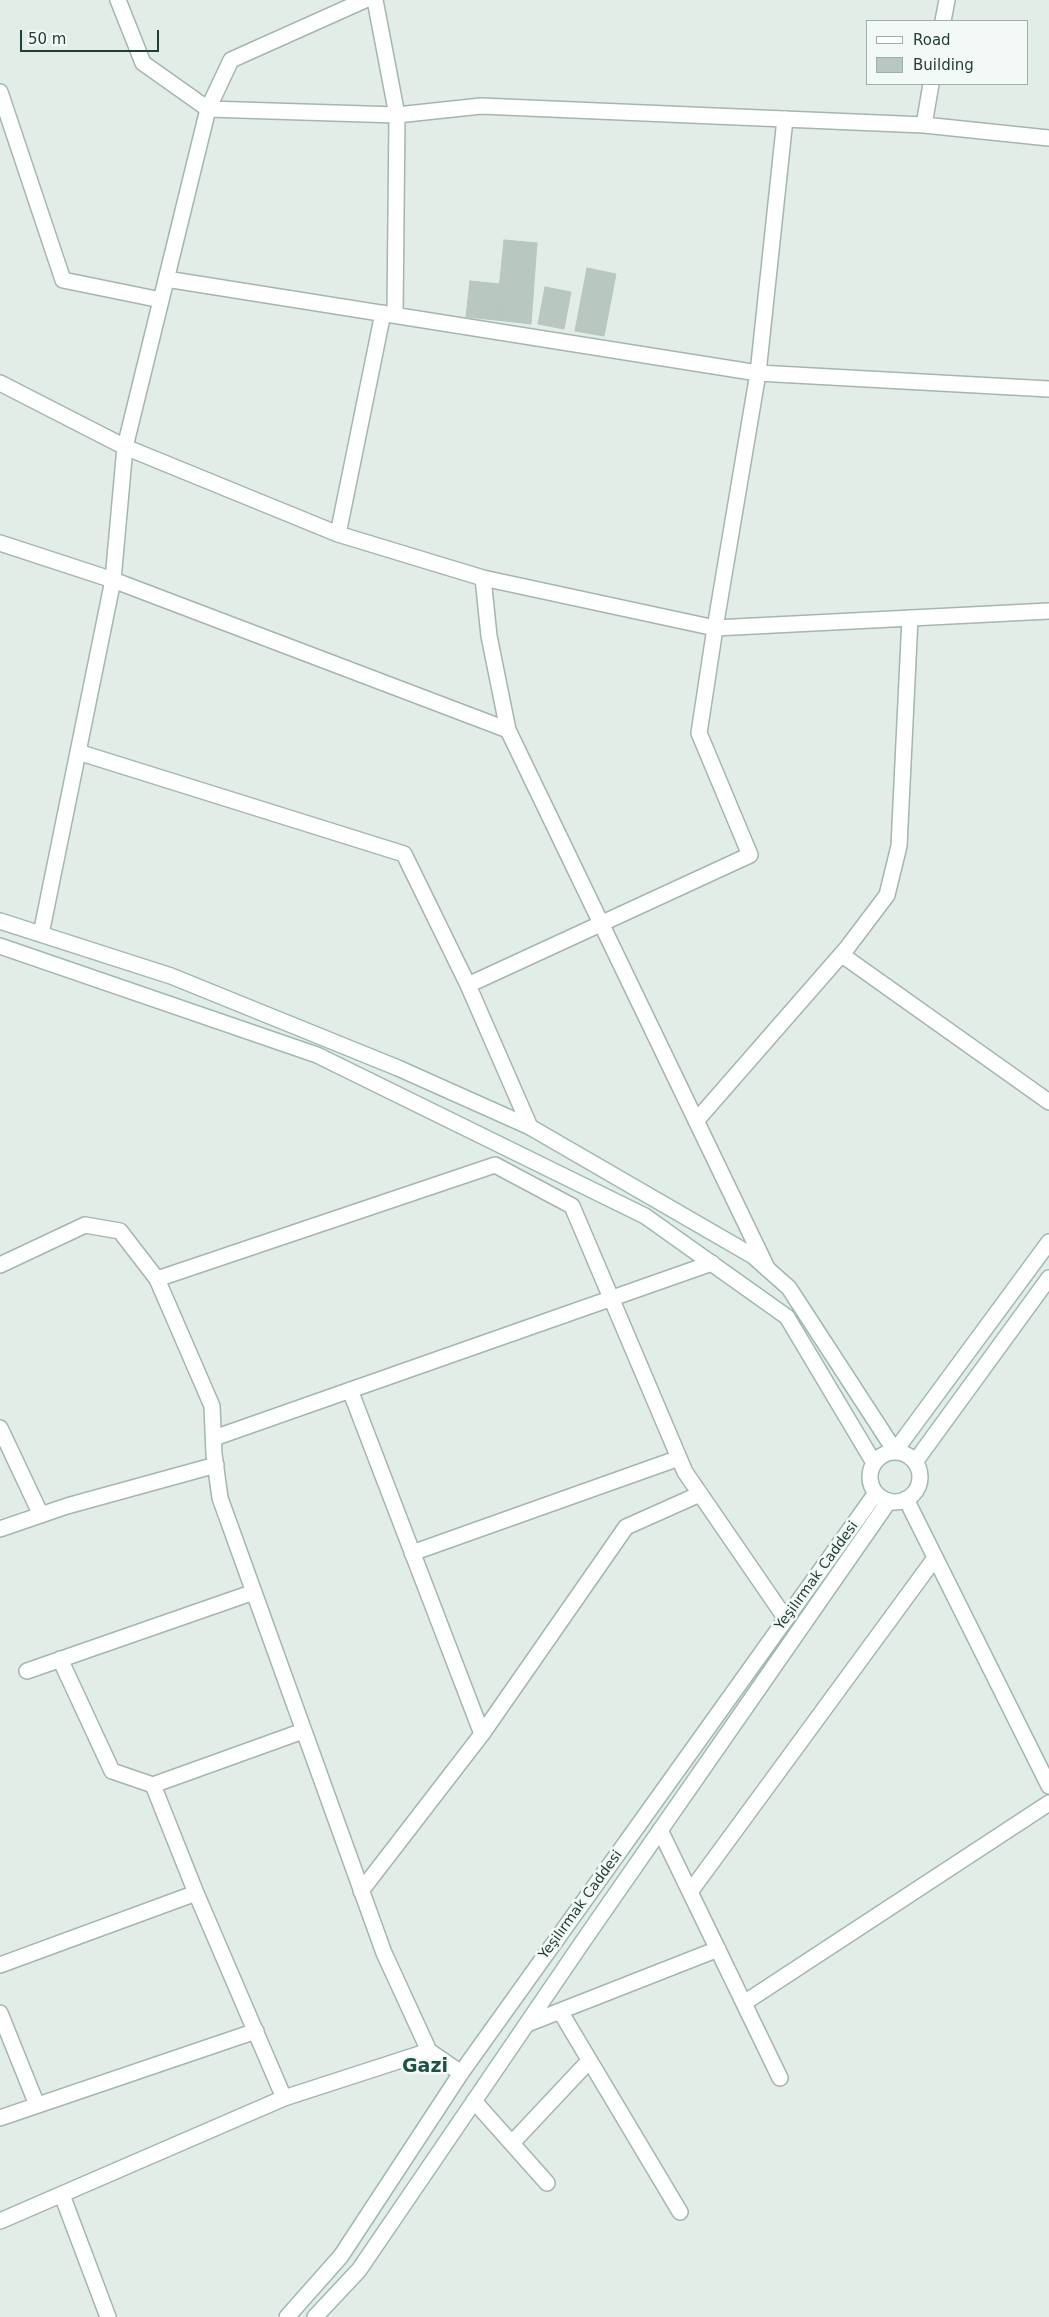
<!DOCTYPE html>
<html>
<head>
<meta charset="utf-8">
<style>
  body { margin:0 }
  #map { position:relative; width:1049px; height:2317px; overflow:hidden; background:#e3ede8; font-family:"DejaVu Sans",sans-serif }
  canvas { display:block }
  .legend { position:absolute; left:866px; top:20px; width:162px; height:65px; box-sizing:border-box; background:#f3f9f6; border:1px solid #9fafaa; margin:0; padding:6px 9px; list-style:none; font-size:15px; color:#223f37 }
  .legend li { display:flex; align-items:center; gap:10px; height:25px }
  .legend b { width:25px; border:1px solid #9fafaa }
  .scale { position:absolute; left:20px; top:30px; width:139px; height:22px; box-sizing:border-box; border:2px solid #223f37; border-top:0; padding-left:6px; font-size:15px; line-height:18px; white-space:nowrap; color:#223f37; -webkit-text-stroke:4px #f3f9f6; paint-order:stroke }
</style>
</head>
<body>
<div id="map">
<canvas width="1049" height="2317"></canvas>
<ul class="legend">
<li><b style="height:6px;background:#fff"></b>Road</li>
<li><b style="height:14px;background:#b8c8c1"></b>Building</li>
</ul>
<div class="scale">50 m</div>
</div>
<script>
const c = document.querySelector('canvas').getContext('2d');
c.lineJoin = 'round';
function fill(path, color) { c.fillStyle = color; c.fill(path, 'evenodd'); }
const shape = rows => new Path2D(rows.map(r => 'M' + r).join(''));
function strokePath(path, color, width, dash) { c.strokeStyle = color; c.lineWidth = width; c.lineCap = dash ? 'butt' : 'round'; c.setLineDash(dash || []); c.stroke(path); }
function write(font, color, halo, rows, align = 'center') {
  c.font = font + ' "DejaVu Sans",sans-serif'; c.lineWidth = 5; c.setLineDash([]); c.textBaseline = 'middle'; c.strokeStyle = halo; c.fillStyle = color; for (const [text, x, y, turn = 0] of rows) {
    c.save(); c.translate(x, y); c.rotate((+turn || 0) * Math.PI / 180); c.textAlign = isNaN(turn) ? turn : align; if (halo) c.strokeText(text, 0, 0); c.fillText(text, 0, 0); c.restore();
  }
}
const building = shape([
  [504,240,537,243,531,324,496,320,504,240],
  [587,268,616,274,604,336,575,331,587,268],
  [470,281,500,284,496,320,466,317,470,281],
  [545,287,571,292,564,329,538,324,545,287]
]);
const street = shape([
  [118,0,143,63,208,109,397,115,481,106,924,125,1049,138],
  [375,0,397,115,395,315],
  [943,21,947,0],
  [0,92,63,280,161,300],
  [924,125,931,84],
  [166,279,758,373,1049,389],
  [0,383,125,447,338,534,483,578,715,628,1049,611],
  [338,534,383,313],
  [0,543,113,580,508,730,767,1268],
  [483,578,489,636,508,730],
  [78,752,404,854,468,985,530,1127],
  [41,934,113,580,125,447,208,109,231,60,365,0],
  [842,955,1049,1102],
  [468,985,750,855,699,733,715,628,758,373,785,119],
  [696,1121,847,948,887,895,899,846,910,618],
  [0,1265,85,1225,120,1231,157,1279,212,1406,214,1454,220,1498,384,1953,429,2051,461,2073],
  [157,1279,495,1165,572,1206,685,1472,786,1619],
  [350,1390,482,1734],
  [0,1428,41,1515],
  [214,1438,712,1263],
  [0,1529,67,1506,216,1465],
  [412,1553,679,1458],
  [60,1659,112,1771,153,1785],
  [27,1671,254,1592],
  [303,1731,153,1785,196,1893,284,2098,429,2051],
  [660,1830,780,2078],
  [361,1891,482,1734,626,1527,700,1494],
  [690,1892,935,1558],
  [0,1965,196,1893],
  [744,2003,1049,1803],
  [560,2011,680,2212],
  [0,2013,37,2105],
  [527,2024,718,1949],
  [474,2101,547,2183],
  [0,2118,256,2031],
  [512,2143,589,2061],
  [62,2195,108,2317],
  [0,2221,284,2098]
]);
const secondary = shape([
  [0,921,171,976,398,1068,530,1127,753,1256,789,1288,895,1451,1049,1242],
  [0,946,317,1055,645,1216,787,1317,874,1463],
  '870 1477a25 25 0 1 1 50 0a25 25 0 1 1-50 0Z',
  [915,1462,1049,1278],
  [906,1499,1049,1786],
  [287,2317,341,2256,461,2073,876,1493],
  [315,2317,359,2270,586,1937,889,1501]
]);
const streetNames = [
  ["Yeşilırmak Caddesi",817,1576,-54],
  ["Yeşilırmak Caddesi",581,1905,-54]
];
const districtNames = [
  ["Gazi",425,2067]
];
fill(building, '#b8c8c1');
strokePath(building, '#b5c7bf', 1);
strokePath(street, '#a5b5af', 18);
strokePath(secondary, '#a0b9b0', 18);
strokePath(street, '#fff', 15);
strokePath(secondary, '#fff', 15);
write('14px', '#223f37', '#f3f9f6', streetNames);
write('bold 19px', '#1c5244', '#f3f9f6', districtNames);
</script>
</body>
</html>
